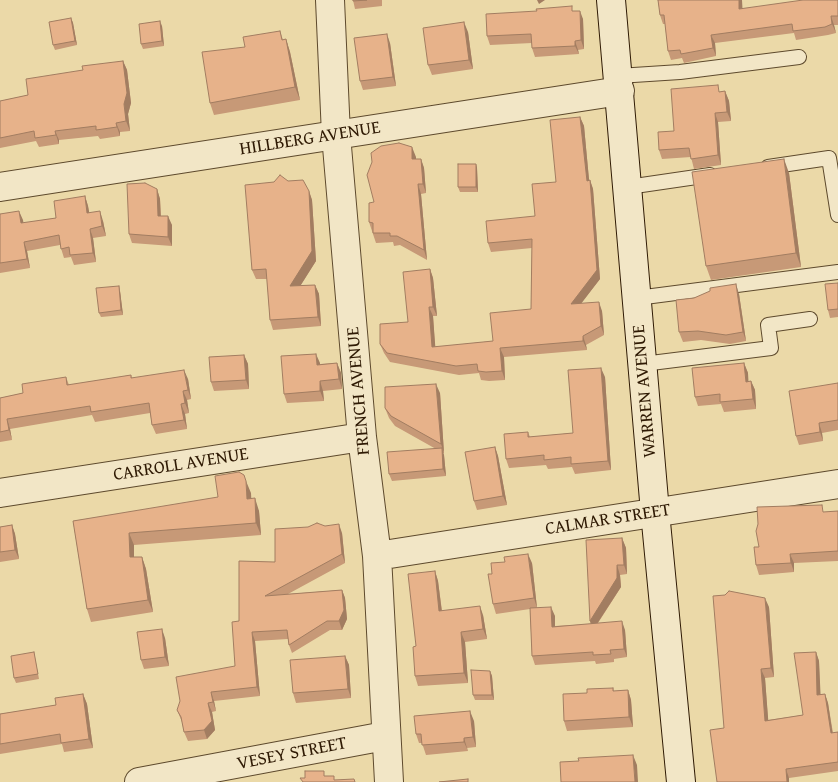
<!DOCTYPE html>
<html>
<head>
<meta charset="utf-8">
<style>
  body { margin:0 }
  canvas { display:block; background:#ebd9a8 }
</style>
</head>
<body>
<canvas width="838" height="782"></canvas>
<script>
const c = document.querySelector('canvas').getContext('2d');
c.lineJoin = 'round';
const shape = rows => new Path2D(rows.map(r => 'M' + r).join(''));
function strokePath(path, color, width, dash) { c.strokeStyle = color; c.lineWidth = width; c.lineCap = dash ? 'butt' : 'round'; c.setLineDash(dash || []); c.stroke(path); }
function fill(path, color) { c.fillStyle = color; c.fill(path, 'evenodd'); }
function write(font, color, halo, rows, align = 'center') {
  c.font = font + ' "Gentium Book Plus",serif'; c.lineWidth = 4.5; c.setLineDash([]); c.textBaseline = 'middle'; c.strokeStyle = halo; c.fillStyle = color; for (const [text, x, y, turn = 0] of rows) {
    c.save(); c.translate(x, y); c.rotate((+turn || 0) * Math.PI / 180); c.textAlign = isNaN(turn) ? turn : align; if (halo) c.strokeText(text, 0, 0); c.fillText(text, 0, 0); c.restore();
  }
}
const service = shape([
  [618,76,680,72,799,57],
  [768,167,829,158,838,215],
  [628,187,710,175],
  [637,298,838,272],
  [643,364,771,348,768,325,810,319]
]);
const minor = shape([
  [330,0,336,135,362,437,377,556,389,782],
  [0,493,362,437],
  [377,556,838,484],
  [139,782,385,736]
]);
const tertiary = shape([
  [0,187,620,91]
]);
const secondary = shape([
  [611,0,655,512,681,782]
]);
const wall = shape([
  [353,0,382,0,382,6,355,9],
  [658,0,742,0,742,9,838,0,838,25,834,25,836,33,828,35,796,40,794,33,715,43,716,56,684,63,682,58,671,60,668,51,665,24,663,24,660,15],
  [574,11,583,19,584,49,578,50,579,54,535,57,532,48,532,43,490,45,487,36],
  [71,18,73,23,77,45,55,50,53,45],
  [162,26,164,46,143,49,141,44],
  [280,31,283,40,286,39,290,52,300,100,214,115,210,103,245,47],
  [468,32,473,69,432,75,428,65],
  [390,43,396,86,363,90,360,81],
  [123,61,127,70,131,103,128,114,130,131,120,132,120,136,100,139,98,136,59,140,59,144,39,147,36,141,0,148,0,101,28,95,83,70],
  [725,91,729,101,731,121,718,122,721,165,694,169,691,157,662,159,659,150,674,131,720,92],
  [580,117,584,126,589,180,590,180,593,189,600,279,581,303,602,311,604,335,586,345,587,350,504,357,505,380,489,381,481,380,479,373,459,375,390,362,384,353,380,344,408,322,430,269,433,278,437,316,433,316,435,347,493,341,531,309,532,248,491,252,488,243,535,216,556,182],
  [416,157,416,159,421,159,424,168,426,193,421,194,427,260,400,245,394,246,393,242,376,243,369,222,374,202],
  [476,164,477,168,478,192,460,192,458,187],
  [789,173,801,267,711,280,706,266],
  [288,181,309,191,312,200,316,261,300,286,315,285,319,294,321,326,273,330,270,320,267,279,256,279,252,270],
  [157,189,160,199,161,216,172,225,172,246,132,243,129,234],
  [85,196,88,206,89,213,103,221,106,236,93,238,96,262,74,265,71,257,64,258,60,245,27,251,30,268,0,273,0,214,23,220,23,223,56,218],
  [838,283,838,317,830,318,828,310],
  [119,286,120,291,123,315,101,317,99,313],
  [739,294,746,341,730,344,701,340,683,342,679,332],
  [244,355,248,364,249,389,214,391,211,382],
  [320,363,320,364,337,363,341,373,342,389,323,391,324,401,287,403,284,394],
  [744,363,748,373,748,381,751,381,755,390,756,409,724,412,721,404,698,406,695,397],
  [131,375,132,378,188,379,191,399,187,400,189,413,185,414,187,429,156,434,152,425,150,413,95,422,92,415,10,429,12,440,0,442,0,398,23,393,66,377,69,385],
  [605,377,611,470,575,474,572,467,548,469,546,465,509,468,506,459,528,432,530,437,573,433],
  [838,383,838,430,822,433,823,441,799,445,796,436],
  [440,393,444,453,443,453,444,455,446,476,392,481,389,474,436,449,395,426,389,418,385,408],
  [495,447,498,456,507,505,477,510,474,501],
  [251,493,251,499,259,511,261,535,134,545,134,557,142,557,146,569,153,612,91,622,87,609,73,521],
  [838,511,838,561,794,563,794,572,759,575,756,565,759,547,825,512],
  [12,525,15,534,19,559,0,562,0,527],
  [342,533,345,563,288,594,342,590,345,598,347,619,342,630,330,630,292,653,289,645,288,639,255,641,260,696,214,701,216,711,212,712,215,730,207,739,188,741,184,732,182,722,177,710,235,666,275,562],
  [622,538,626,548,627,574,620,575,621,587,598,623,625,630,627,657,614,659,614,662,596,664,595,661,535,665,532,656,530,609,496,614,493,604,492,574,532,563,537,608,555,616,555,626,591,624,590,621],
  [435,571,438,581,442,611,483,615,487,639,465,642,468,683,418,686,415,676,416,646],
  [769,607,774,677,765,678,768,720,803,715,816,652,819,661,820,694,825,694,828,703,833,733,838,732,838,771,789,778,724,728],
  [165,638,169,666,144,669,141,660],
  [34,652,35,657,39,679,16,683,14,678],
  [345,656,349,665,351,698,296,703,293,693],
  [490,671,492,676,494,700,475,700,473,695],
  [613,688,614,691,628,690,631,700,633,727,567,731,564,721,587,693],
  [83,694,87,704,93,748,64,752,62,744,0,754,0,714,56,705],
  [474,721,476,747,467,748,468,751,426,755,422,743,419,743,416,734]
]);
const shadedWall = shape([
  [537,0,545,0,539,4],
  [739,0,742,0,743,18,739,9],
  [580,11,583,19,584,49,581,40],
  [831,16,834,25,836,33,832,24],
  [71,18,73,23,77,45,75,41],
  [160,21,162,26,164,46,162,41],
  [464,22,468,32,473,69,469,60],
  [387,34,390,43,396,86,393,77],
  [711,35,715,43,716,56,713,48],
  [286,39,290,52,300,100,295,87],
  [575,41,578,50,579,54,575,46],
  [123,61,127,70,131,103,128,114,130,131,126,121,124,104],
  [725,91,729,101,731,121,727,112],
  [715,113,718,122,721,165,718,155],
  [580,117,584,126,590,190,587,181],
  [116,123,120,132,120,136,117,127],
  [55,131,59,140,59,144,56,135],
  [412,147,416,157,416,168,412,159],
  [421,159,424,168,426,193,423,184],
  [784,159,789,173,801,267,796,253],
  [476,164,477,168,478,192,476,187],
  [590,180,593,189,600,279,574,313,571,304],
  [418,184,421,194,427,260,424,250],
  [157,189,160,199,161,225,158,216],
  [309,191,312,200,316,261,294,296,290,286],
  [85,196,88,206,91,222,87,213],
  [19,211,23,220,25,233,21,223],
  [100,211,103,221,106,236,102,226],
  [168,216,172,225,172,246,168,237],
  [90,229,93,238,96,262,93,253],
  [24,242,27,251,30,268,27,259],
  [430,269,433,278,437,316,433,307],
  [736,284,739,294,746,341,743,332],
  [315,285,319,294,321,326,318,317],
  [119,286,120,291,123,315,121,310],
  [599,302,602,311,604,335,601,326],
  [429,307,433,316,436,356,432,347],
  [583,336,586,345,587,350,583,341],
  [500,348,504,357,505,380,502,371],
  [316,354,320,363,320,374,317,365],
  [244,355,248,364,249,389,246,380],
  [337,363,341,373,342,389,339,379],
  [744,363,748,373,749,391,746,382],
  [601,368,605,377,611,470,608,461],
  [184,370,188,379,191,399,188,390],
  [320,381,323,391,324,401,320,391],
  [751,381,755,390,756,409,753,399],
  [436,384,440,393,444,453,441,444],
  [183,391,187,400,189,413,185,403],
  [181,404,185,414,187,429,184,420],
  [7,419,10,429,12,440,9,430],
  [819,423,822,433,823,441,820,432],
  [495,447,498,456,507,505,503,496],
  [442,448,444,455,446,476,443,469],
  [246,481,251,493,252,512,247,499],
  [255,498,259,511,261,535,256,523],
  [339,524,342,533,345,563,342,554],
  [12,525,15,534,19,559,15,550],
  [129,533,134,545,134,569,130,557],
  [622,538,626,548,627,574,624,565],
  [528,554,532,563,537,608,534,598],
  [790,554,794,563,794,572,791,563],
  [142,557,146,569,153,612,148,600],
  [617,565,620,575,621,587,593,630,590,621],
  [435,571,438,581,443,621,439,611],
  [342,590,345,598,347,619,342,630,339,621],
  [765,598,769,607,774,677,771,668],
  [480,606,483,615,487,639,483,629],
  [551,607,555,616,555,635,552,627],
  [622,621,625,630,627,657,624,649],
  [162,629,165,638,169,666,165,657],
  [252,632,255,641,260,696,257,687],
  [461,632,465,642,468,683,464,673],
  [816,652,819,661,821,704,817,695],
  [345,656,349,665,351,698,348,689],
  [761,669,765,678,769,730,765,721],
  [490,671,492,676,494,700,492,695],
  [628,690,631,700,633,727,629,717],
  [211,692,214,701,216,711,213,702],
  [83,694,87,704,93,748,89,739],
  [825,694,828,703,834,743,831,733],
  [208,703,212,712,215,730,207,739,204,730],
  [470,711,474,721,476,747,473,737],
  [464,738,467,748,468,751,464,742],
  [633,755,637,765,638,782,635,782],
  [786,769,789,778,789,782,787,782]
]);
const building = shape([
  [353,0,367,0,353,1,353,0],
  [658,0,739,0,739,9,803,0,838,0,838,16,831,16,832,24,825,27,793,31,792,24,711,35,713,48,681,54,680,50,668,51,664,15,660,15,658,0],
  [572,6,572,11,580,11,581,40,575,41,575,46,532,48,531,34,487,36,486,14,537,11,536,9,572,6],
  [71,18,75,41,53,45,49,22,71,18],
  [160,21,162,41,141,44,139,24,160,21],
  [464,22,469,60,428,65,423,28,464,22],
  [280,31,282,40,286,39,295,87,210,103,202,52,245,47,243,37,280,31],
  [387,34,393,77,360,81,354,38,387,34],
  [123,61,127,93,124,104,126,121,116,123,117,127,96,130,96,126,55,131,56,135,35,138,34,131,0,138,0,101,28,95,26,79,83,70,82,66,123,61],
  [718,85,719,92,725,91,727,112,715,113,718,155,691,159,689,148,659,150,658,132,674,131,671,89,718,85],
  [580,117,587,181,590,180,597,270,571,304,599,302,601,326,583,336,583,341,500,348,502,371,486,372,478,371,477,364,456,366,387,353,380,344,380,324,408,322,403,272,430,269,433,307,429,307,432,347,493,341,490,313,531,309,532,239,488,243,486,221,535,216,532,184,556,182,550,120,580,117],
  [399,143,412,147,412,159,421,159,423,184,418,184,424,250,397,236,390,236,390,233,373,233,373,223,369,222,369,203,374,202,367,175,372,162,371,153,381,146,399,143],
  [784,159,796,253,706,266,692,172,784,159],
  [458,164,476,164,476,187,458,187,458,164],
  [280,175,288,181,303,180,309,191,312,251,290,286,315,285,318,317,270,320,266,269,252,270,245,185,274,182,280,175],
  [145,183,157,189,158,216,168,216,168,237,129,234,127,184,145,183],
  [85,196,87,213,100,211,102,226,90,229,93,253,70,255,69,247,61,249,59,235,24,242,27,259,0,263,0,214,19,211,21,223,56,218,54,201,85,196],
  [838,283,838,309,828,310,825,284,838,283],
  [736,284,743,332,726,335,698,331,679,332,676,300,694,298,710,291,710,288,736,284],
  [119,286,121,310,99,313,96,288,119,286],
  [316,354,317,365,337,363,339,379,320,381,320,391,284,394,281,356,316,354],
  [244,355,246,380,211,382,209,357,244,355],
  [744,363,746,382,751,381,753,399,720,402,720,394,695,397,692,368,744,363],
  [601,368,608,461,571,464,571,457,544,460,544,455,506,459,504,434,528,432,528,437,573,433,568,370,601,368],
  [184,370,188,390,183,391,185,403,181,404,184,420,152,425,149,403,91,412,90,406,7,419,9,430,0,432,0,398,23,393,22,384,66,377,67,385,131,375,131,378,184,370],
  [838,383,838,420,819,423,820,432,796,436,789,391,838,383],
  [436,384,441,444,391,416,385,408,385,387,436,384],
  [495,447,503,496,474,501,465,452,495,447],
  [442,448,443,469,389,474,387,452,442,448],
  [239,472,244,475,246,481,247,499,255,498,256,523,129,533,130,557,142,557,148,600,87,609,73,521,218,497,215,476,239,472],
  [822,505,823,512,838,511,838,551,790,554,791,563,756,565,754,547,759,547,756,531,758,524,757,507,822,505],
  [317,523,325,526,339,524,342,554,265,596,342,590,344,610,339,621,327,621,289,645,287,630,252,632,257,687,211,692,213,702,208,703,212,721,204,730,184,732,181,717,177,710,180,701,176,677,235,666,232,622,239,621,239,561,275,562,275,529,308,527,317,523],
  [12,525,15,550,0,552,0,527,12,525],
  [622,538,624,565,617,565,617,578,590,621,586,540,622,538],
  [528,554,534,598,493,604,488,574,492,574,491,563,505,562,504,557,528,554],
  [435,571,439,611,480,606,483,629,461,632,464,673,415,676,413,647,416,646,408,574,435,571],
  [729,591,765,598,771,668,761,669,765,721,803,715,794,653,816,652,817,695,825,694,831,733,838,732,838,762,786,769,787,782,717,782,710,730,724,728,713,596,725,595,729,591],
  [551,607,552,627,622,621,624,649,610,650,611,654,593,655,593,652,532,656,530,608,551,607],
  [162,629,165,657,141,660,137,632,162,629],
  [34,652,38,674,14,678,11,656,34,652],
  [345,656,348,689,293,693,290,660,345,656],
  [471,670,490,671,492,695,473,695,471,670],
  [613,688,613,691,628,690,629,717,564,721,563,694,587,693,587,689,613,688],
  [83,694,89,739,61,743,60,734,0,744,0,714,56,705,55,698,83,694],
  [470,711,473,737,464,738,464,742,422,745,421,734,416,734,414,716,470,711],
  [633,755,635,782,561,782,560,762,579,761,578,758,633,755],
  [305,771,324,771,324,776,334,776,334,780,354,779,355,782,303,782,300,778,305,778,305,771],
  [468,779,468,782,439,782,468,779]
]);
const streetNames = [
  ["HILLBERG AVENUE",310,139,-9],
  ["FRENCH AVENUE",359,391,-95],
  ["WARREN AVENUE",645,391,-95],
  ["CARROLL AVENUE",181,465,-9],
  ["CALMAR STREET",608,520,-9],
  ["VESEY STREET",292,754,-11]
];
strokePath(service, '#5e4a2d', 16);
strokePath(minor, '#5e4a2d', 30);
strokePath(tertiary, '#5e4a2d', 30);
strokePath(secondary, '#2f1a04', 30);
strokePath(service, '#f2e6c6', 14);
strokePath(minor, '#f2e6c6', 28);
strokePath(tertiary, '#f2e6c6', 28);
strokePath(secondary, '#f2e6c6', 28);
fill(wall, '#c79977');
fill(shadedWall, '#a27d61');
fill(building, '#e7b28a');
strokePath(building, '#a27d61', 1);
write('18px', '#2f1a04', '#f2e6c6', streetNames);
</script>
</body>
</html>
